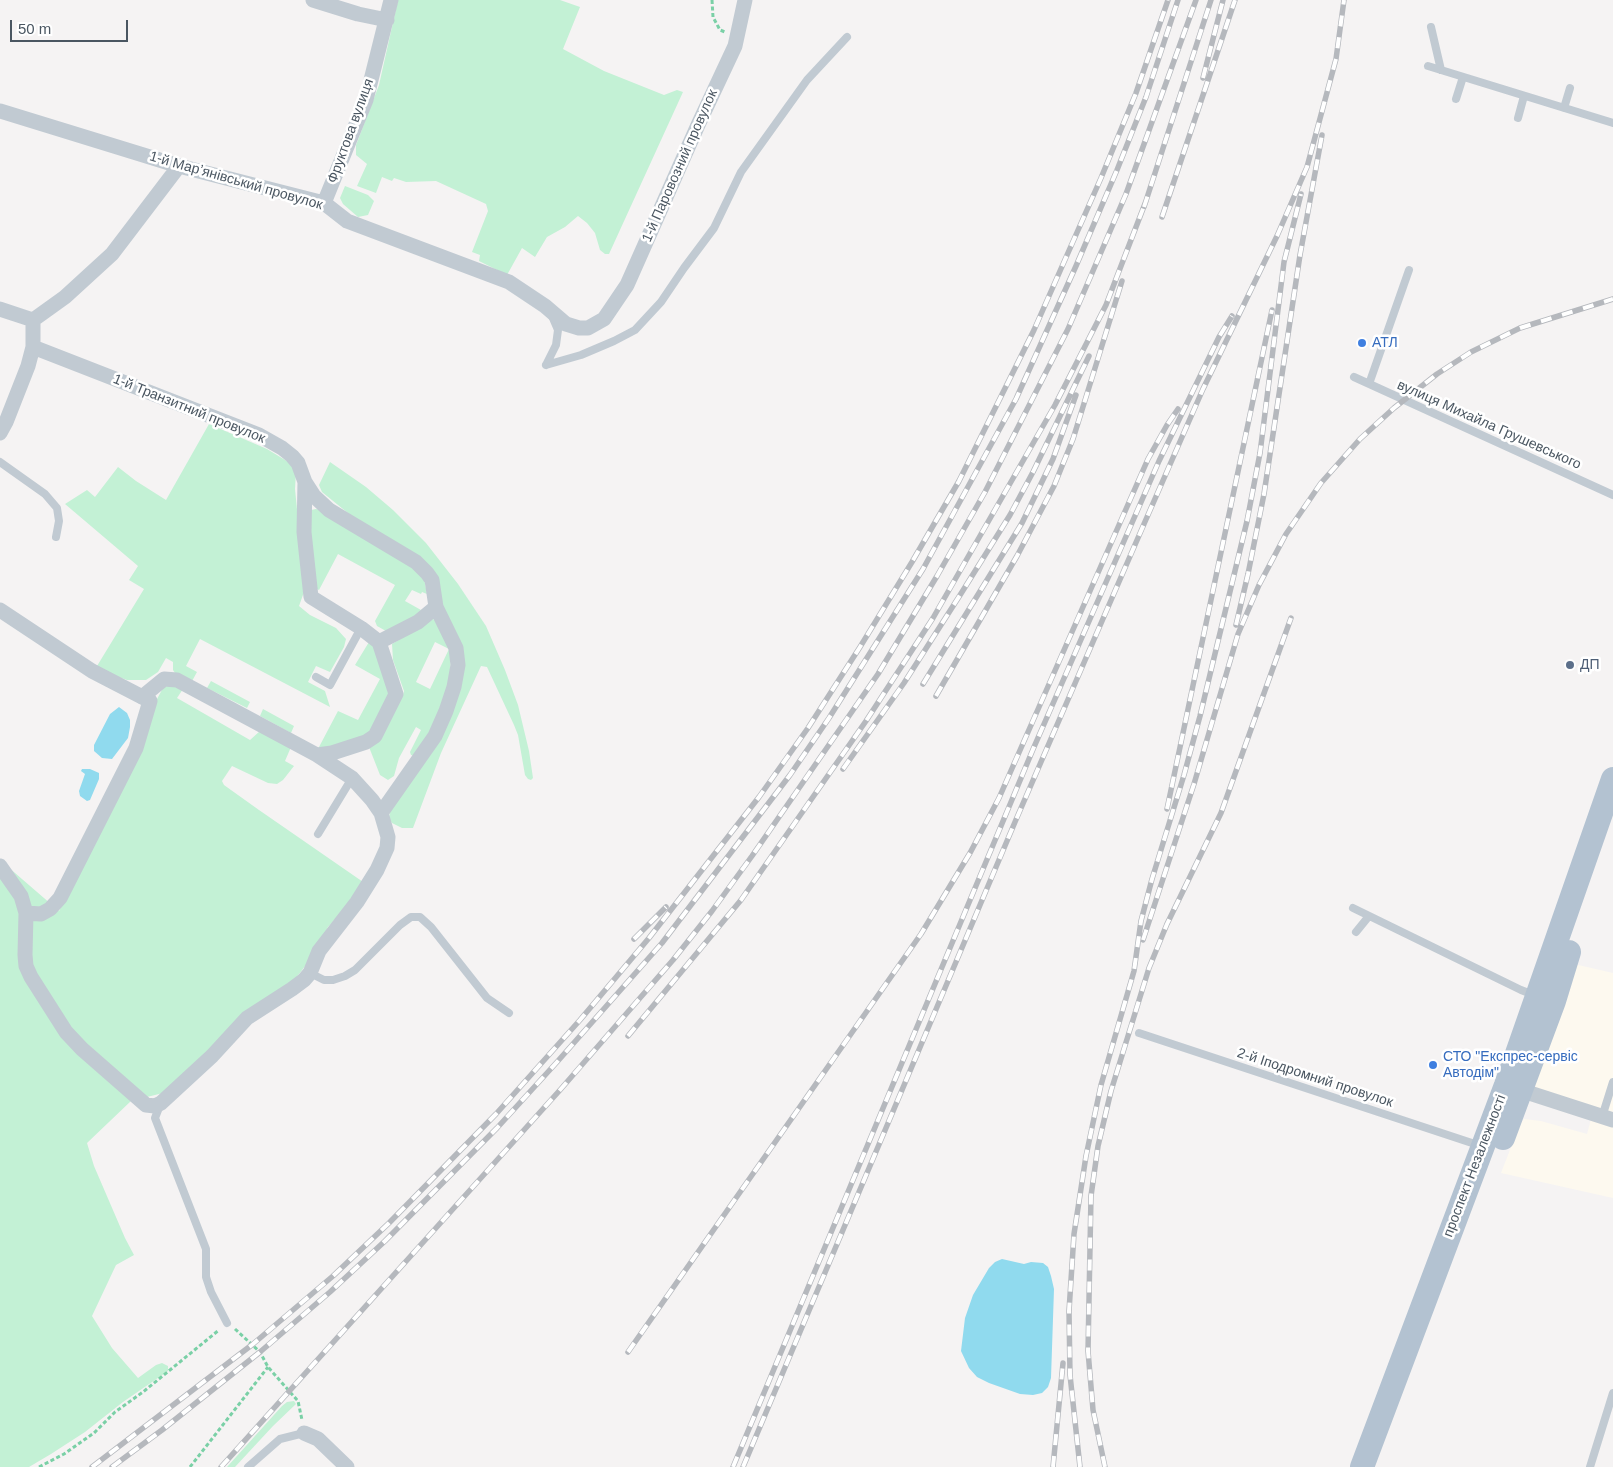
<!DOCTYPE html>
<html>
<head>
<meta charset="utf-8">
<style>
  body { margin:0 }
  #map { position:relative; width:1613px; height:1467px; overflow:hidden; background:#f5f3f3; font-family:Helvetica,sans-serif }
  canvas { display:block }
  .scale { position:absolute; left:10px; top:20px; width:118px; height:22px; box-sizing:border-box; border:2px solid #4a5661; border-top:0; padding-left:6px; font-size:15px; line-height:18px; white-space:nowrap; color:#4a5661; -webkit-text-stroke:4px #fff; paint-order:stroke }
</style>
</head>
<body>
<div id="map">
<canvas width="1613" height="1467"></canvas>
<div class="scale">50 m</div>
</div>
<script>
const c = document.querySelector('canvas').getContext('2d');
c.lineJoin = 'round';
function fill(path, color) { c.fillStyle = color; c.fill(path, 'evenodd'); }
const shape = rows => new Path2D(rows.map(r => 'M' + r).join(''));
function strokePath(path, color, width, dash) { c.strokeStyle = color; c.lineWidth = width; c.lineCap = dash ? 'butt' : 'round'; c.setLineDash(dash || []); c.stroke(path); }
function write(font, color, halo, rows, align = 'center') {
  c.font = font + ' Helvetica,sans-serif'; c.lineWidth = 5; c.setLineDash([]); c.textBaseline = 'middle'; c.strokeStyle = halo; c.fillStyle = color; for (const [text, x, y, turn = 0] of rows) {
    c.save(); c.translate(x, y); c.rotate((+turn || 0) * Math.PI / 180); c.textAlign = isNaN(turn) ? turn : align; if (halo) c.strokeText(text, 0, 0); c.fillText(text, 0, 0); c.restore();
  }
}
const commercial = shape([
  [1574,964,1613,973,1613,1198,1501,1173,1520,1124,1524,1119,1541,1121,1587,1134,1594,1108,1533,1089]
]);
const green = shape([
  [398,0,560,0,580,7,563,49,604,71,664,95,677,90,683,92,609,254,605,254,600,250,595,233,587,223,578,216,565,227,547,237,535,257,522,248,507,275,479,261,480,255,472,252,488,211,486,204,436,181,406,182,394,178,392,181,382,177,376,193,357,186,367,164,356,155,356,145,379,85],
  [345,186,368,195,374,201,368,215,358,217,343,204,340,198],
  [209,424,267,449,290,463,296,472,295,489,304,579,304,592,299,606,310,615,336,628,346,639,344,647,330,672,316,666,308,682,325,691,330,707,200,639,186,666,197,672,191,683,175,673,173,670,173,662,166,658,158,672,146,680,127,680,116,676,97,666,144,589,129,580,138,566,65,504,87,490,95,497,118,467,136,481,166,500],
  [330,462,366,487,393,510,426,543,458,584,486,626,505,670,518,705,529,751,533,778,531,780,528,779,525,775,518,735,514,725,487,667,481,666,441,753,413,828,402,828,392,823,389,818,390,812,456,694,443,605,438,586,322,492,319,485],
  [316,509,320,510,412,566,424,578,427,594,422,592,421,594,412,590,405,601,421,610,416,618,386,631,377,626,375,621,395,585,338,554,319,590,317,589,308,516,311,510],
  [433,619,437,621,451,648,450,678,435,727,414,756,411,755,410,752,421,730,416,727,399,758,394,776,388,780,380,775,369,747,383,733,403,695,404,691,393,660,392,644],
  [435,642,449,649,430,689,416,682],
  [369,642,376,647,391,692,372,733,332,748,319,747,338,711,358,720,380,679,355,665],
  [211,681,250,702,247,708,207,688],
  [170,684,183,689,177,698,250,740,260,731,291,747,285,761,294,766,283,780,277,784,268,783,232,766,222,781,224,785,259,810,366,884,328,927,309,961,296,978,163,1093,131,1101,87,1143,94,1166,125,1238,134,1255,116,1265,92,1316,112,1348,138,1378,156,1365,162,1363,168,1366,168,1371,123,1402,85,1432,51,1454,29,1467,0,1467,0,860,59,911,153,712,157,699,163,688],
  [263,709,294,726,291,733,260,716],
  [294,1401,296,1404,273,1426,235,1467,227,1467,282,1406,287,1402]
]);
const water = shape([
  [119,707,127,713,130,720,130,727,128,738,112,759,102,758,94,751,94,745,110,714],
  [82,769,90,769,99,773,99,779,90,800,87,801,80,796,79,791,85,774,81,771],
  [1002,1259,1024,1264,1031,1262,1043,1263,1048,1267,1051,1276,1054,1289,1051,1378,1048,1387,1042,1393,1033,1395,1020,1394,989,1383,977,1377,969,1368,961,1351,965,1318,973,1295,989,1268,995,1262]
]);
const path = shape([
  [712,0,713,17,720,30,725,32],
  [235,1329,260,1352,268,1367,298,1401,302,1420],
  [39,1467,64,1454,94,1433,115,1412,143,1392,219,1330],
  [190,1467,268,1367]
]);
const lane = shape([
  [1431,27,1441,70],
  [1428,66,1613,123],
  [1456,99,1463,77],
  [1564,108,1570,88],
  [1518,118,1524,96],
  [546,365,581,355,614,341,635,330,661,302,684,268,714,228,741,172,807,80,847,37],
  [546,365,556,345,558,330,552,316],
  [1354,377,1613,495],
  [1369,384,1409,270],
  [0,462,45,494,57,508,59,521,56,537],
  [316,677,330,685,361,628],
  [318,834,352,778],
  [1353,908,1521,990,1534,995],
  [1356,932,1369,916],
  [310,973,324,980,333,980,345,976,355,970,400,925,411,917,420,917,431,927,487,998,509,1013],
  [1139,1033,1481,1146],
  [160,1105,155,1118,206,1249,206,1277,211,1292,227,1323],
  [1602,1117,1613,1082],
  [248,1467,280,1439,304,1433],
  [1590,1467,1613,1393]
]);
const street = shape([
  [313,0,358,14,387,20],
  [0,111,179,166,324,203,347,221,509,282,545,306,566,324,579,328,588,328,604,319,627,285,698,125,735,46,745,0],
  [324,203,366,100,391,0],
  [0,309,33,320],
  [33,347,259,435,282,448,292,456,298,463,305,482,304,532,311,597,361,628,379,642,396,694,375,736,366,742,332,753,317,755,177,680,164,679,142,697],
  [0,433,6,422,28,366,33,347,33,320,65,297,112,254,179,166],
  [0,610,92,671,150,701,136,748,60,898,50,909,41,914,26,913],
  [379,642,418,622,436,607],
  [317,755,352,778,372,800,381,813],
  [0,866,21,896,26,913,25,955,26,966,31,977,66,1032,82,1049,146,1105,155,1106,161,1103,212,1056,247,1018,292,989,304,980,310,973,319,951,357,902,377,870,387,848,388,837,381,813,435,736,446,711,454,687,458,665,456,648,436,607,432,580,427,573,416,562,329,510,314,496,305,482],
  [1514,1088,1613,1120],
  [304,1433,318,1439,347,1467]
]);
const primary = shape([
  [1503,1138,1554,1001,1569,952],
  [1362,1467,1506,1085,1613,779]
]);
const rail = shape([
  [1203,78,1223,0],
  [1144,207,1211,0],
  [1162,217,1235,0],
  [1236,625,1248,574,1264,494,1300,255,1322,135],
  [923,684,1022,523,1053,459,1076,395],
  [936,696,1017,556,1054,486,1073,439,1122,281],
  [843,769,904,683,962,592,1010,515,1033,472,1089,356],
  [1167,809,1272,310],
  [634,939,666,907],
  [1143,940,1194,784,1238,634,1259,585,1286,534,1321,483,1360,439,1394,408,1437,374,1471,352,1520,328,1613,299],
  [628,1036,741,900,866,721,933,618,1055,405,1077,362,1106,305,1146,201],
  [628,1352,921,934,970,853,999,798,1148,459,1167,425,1178,409],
  [92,1467,253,1344,333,1276,389,1223,496,1114,580,1020,649,938,759,797,808,728,860,647,912,562,959,481,1034,330,1101,178,1136,93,1168,0],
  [112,1467,162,1430,260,1352,330,1292,385,1241,497,1128,557,1062,662,943,790,775,829,718,923,569,1016,399,1076,266,1117,170,1146,97,1178,0],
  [221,1467,560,1090,673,960,712,911,752,856,878,674,937,576,985,492,1068,329,1126,194,1196,0],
  [733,1467,1034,747,1159,461,1219,337,1232,316],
  [743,1467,1015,822,1144,524,1203,389,1277,236,1307,167,1336,59,1344,0],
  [1053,1467,1063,1363],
  [1080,1467,1070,1375,1069,1311,1074,1234,1086,1156,1101,1085,1134,971,1141,921,1152,879,1184,775,1200,716,1247,521,1260,453,1284,262,1301,194],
  [1105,1467,1093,1410,1088,1351,1091,1196,1098,1146,1111,1091,1149,968,1167,924,1221,813,1291,618]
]);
const markers = [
  [1362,343,5,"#3f7fe0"],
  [1570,665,5,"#5c6f8a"],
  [1433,1065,5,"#3f7fe0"]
];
const streetNames = [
  ["Фруктова вулиця",351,131,-70],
  ["1-й Паровозний провулок",680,166,-66],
  ["1-й Марʼянівський провулок",236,181,16],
  ["1-й Транзитний провулок",189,409,22],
  ["вулиця Михайла Грушевського",1489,425,24],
  ["2-й Іподромний провулок",1315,1078,18],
  ["проспект Незалежності",1475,1166,-69]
];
const shopNames = [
  ["АТЛ",1372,343],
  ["СТО \"Експрес-сервіс",1443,1057],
  ["Автодім\"",1443,1073]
];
const serviceNames = [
  ["ДП",1580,665]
];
fill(commercial, '#fdf9ef');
fill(green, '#c3f1d5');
fill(water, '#90daee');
strokePath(path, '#7ad0a6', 3, [4, 2.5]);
strokePath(lane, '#c1cad2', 8);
strokePath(street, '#c1cad2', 15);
strokePath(primary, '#b3c2d1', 24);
strokePath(rail, '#b5b8bd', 5.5);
strokePath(rail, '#fff', 4, [11]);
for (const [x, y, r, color] of markers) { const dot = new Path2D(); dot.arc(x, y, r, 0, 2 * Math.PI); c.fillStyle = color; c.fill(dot); strokePath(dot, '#fff', 2); }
write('14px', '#4a5661', '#fff', streetNames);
write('14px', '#366cbe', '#fff', shopNames, 'left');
write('14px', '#4e5e75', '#fff', serviceNames, 'left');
</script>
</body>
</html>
